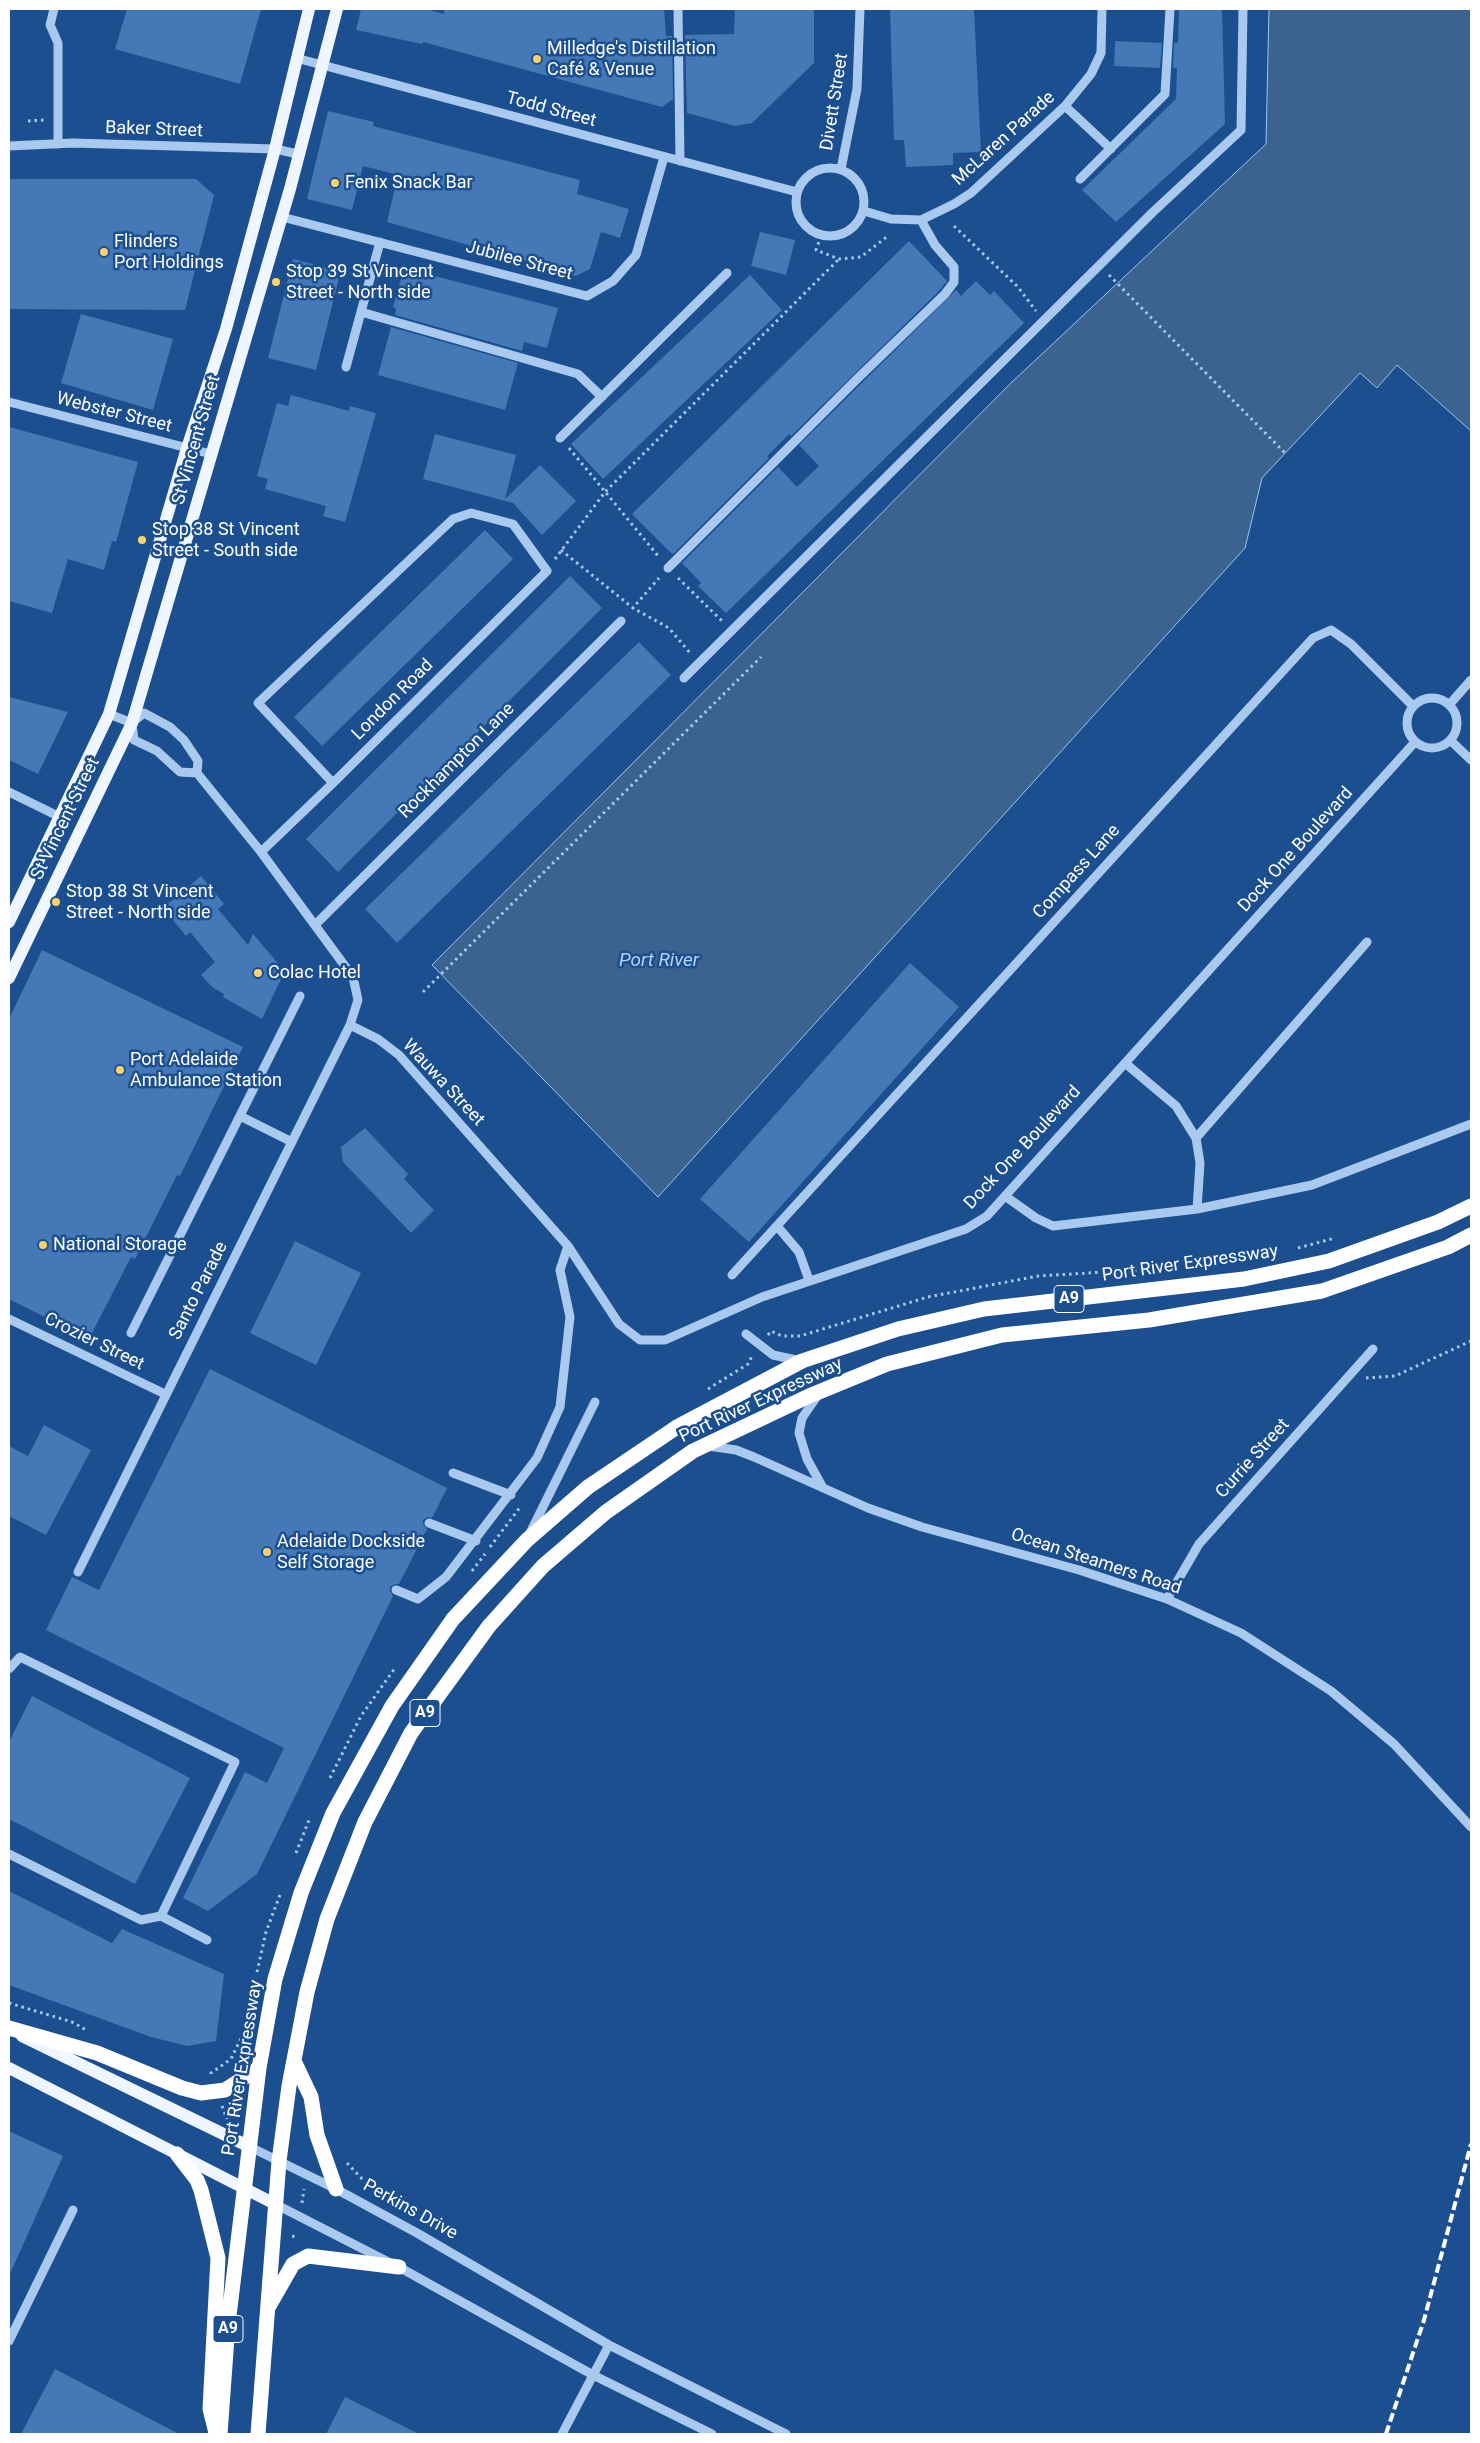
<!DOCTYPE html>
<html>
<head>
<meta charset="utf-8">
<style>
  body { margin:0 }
  #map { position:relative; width:1480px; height:2443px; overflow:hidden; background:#1b4f8f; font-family:Roboto,sans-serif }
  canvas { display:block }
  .frame { position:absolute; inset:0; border:10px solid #fff; pointer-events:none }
</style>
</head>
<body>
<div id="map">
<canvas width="1480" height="2443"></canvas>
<div class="frame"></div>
</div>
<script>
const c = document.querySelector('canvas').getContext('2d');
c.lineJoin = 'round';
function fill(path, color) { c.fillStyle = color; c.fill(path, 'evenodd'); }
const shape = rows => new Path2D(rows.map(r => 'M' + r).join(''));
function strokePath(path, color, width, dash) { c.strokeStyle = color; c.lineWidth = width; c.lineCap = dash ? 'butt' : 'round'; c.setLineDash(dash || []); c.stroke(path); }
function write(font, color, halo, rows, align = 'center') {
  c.font = font + ' Roboto,sans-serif'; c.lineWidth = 5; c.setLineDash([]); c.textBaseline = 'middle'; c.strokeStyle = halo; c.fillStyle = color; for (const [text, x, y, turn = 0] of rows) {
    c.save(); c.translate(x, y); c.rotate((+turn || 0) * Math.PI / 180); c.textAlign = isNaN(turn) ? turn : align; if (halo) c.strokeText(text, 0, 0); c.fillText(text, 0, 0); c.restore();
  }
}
const water = shape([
  [1269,9,1471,9,1471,431,1397,365,1377,388,1360,373,1262,478,1245,548,658,1197,432,965,1011,383,1266,144,1269,9]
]);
const building = shape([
  [127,9,261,9,240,84,115,49],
  [361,9,426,9,444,14,444,9,664,9,666,36,672,36,673,99,662,107,423,42,422,44,356,30],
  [735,9,814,9,814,63,752,123,735,126,687,113,685,35,734,34],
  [890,9,974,9,981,152,953,153,953,165,906,167,904,140,894,140],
  [1179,9,1222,9,1225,124,1116,222,1082,190,1176,99,1177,68,1173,68,1174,43,1178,43],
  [1115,41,1162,43,1160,68,1114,66],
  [328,111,374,122,373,126,580,180,577,194,629,209,620,238,601,232,590,269,576,276,561,272,563,267,532,263,387,222,398,175,363,166,352,210,307,199],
  [9,179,196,179,214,195,185,310,9,309],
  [760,232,795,240,786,275,751,266],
  [909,241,947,281,940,290,791,436,789,434,767,456,769,458,673,554,670,552,632,514],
  [293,259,331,269,329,276,339,278,316,370,268,358],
  [404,268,558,308,547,348,524,342,522,351,395,315,396,308,393,307],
  [750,275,782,310,603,479,571,444],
  [976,281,990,295,994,291,1024,323,726,613,698,586,701,583,682,563,778,467,797,487,819,466,799,445,956,290,961,296],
  [81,314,173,339,153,410,61,383],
  [391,327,518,363,505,410,378,375],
  [291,395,349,411,350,406,376,413,345,522,323,516,326,506,265,489,268,479,257,476,277,403,288,406],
  [9,427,138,462,116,542,112,541,104,570,68,559,52,613,9,601],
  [435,434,516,455,505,499,540,465,576,501,542,535,513,503,423,479],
  [485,530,513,559,322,746,294,717],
  [570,576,602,608,338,872,306,839],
  [639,642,671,675,397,943,365,909],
  [9,697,68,712,38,774,9,760],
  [201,876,224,904,218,909,248,945,253,934,282,968,282,977,262,1019,223,997,224,994,212,987,201,975,215,962,190,932,186,936,163,908],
  [42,950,243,1047,180,1176,177,1175,135,1259,131,1257,89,1339,9,1299,9,1019],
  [910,963,959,1007,749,1242,700,1199],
  [365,1128,408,1174,404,1179,434,1210,411,1233,343,1162,341,1147],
  [295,1241,361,1273,316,1365,250,1333],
  [210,1369,447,1488,432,1518,428,1517,423,1520,423,1524,427,1529,399,1584,395,1584,390,1587,390,1591,393,1596,257,1874,208,1911,183,1898,245,1772,267,1783,284,1748,46,1630,72,1577,99,1590],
  [44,1425,91,1450,46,1535,9,1516,9,1446,28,1456],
  [32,1696,190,1778,135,1884,9,1819,9,1742],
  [9,1891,112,1943,122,1929,224,1974,216,2041,187,2046,151,2037,9,1985],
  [9,2131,63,2156,9,2276],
  [55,2369,179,2434,21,2434],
  [345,2397,419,2434,326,2434]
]);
const path = shape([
  [28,121,45,120],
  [954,226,1018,287,1036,311],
  [821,236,816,250,839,259,861,257,889,235],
  [1109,275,1287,455],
  [569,448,659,557],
  [561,550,633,608,669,628,690,653],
  [555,559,605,492,839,259],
  [678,578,722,621],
  [632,609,659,578],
  [423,992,761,657],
  [1298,1248,1335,1238],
  [768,1335,771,1331,782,1336,800,1336,928,1297,1038,1276,1156,1269],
  [1366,1378,1395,1376,1471,1341],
  [708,1389,748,1364,752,1356],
  [490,1547,521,1506],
  [472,1571,485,1554],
  [330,1778,361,1716,395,1668],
  [296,1853,309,1820],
  [257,1972,266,1932,281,1892],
  [9,2003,72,2022,88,2031],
  [211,2074,211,2073,231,2059,244,2032,255,1980],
  [222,2106,227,2119],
  [347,2163,366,2183,420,2216],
  [302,2203,304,2189],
  [292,2236,298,2237]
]);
const minor = shape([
  [54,9,50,25,58,43,58,144],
  [678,9,680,161],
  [296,58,797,192],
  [1065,106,1111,149],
  [9,146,73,143,275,149,298,154],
  '796 202a34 34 0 1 1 68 0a34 34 0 1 1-68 0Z',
  [841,169,857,89,860,9],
  [1080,179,1165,94,1170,9],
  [864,211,891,219,921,220,954,204,971,193,1065,106,1091,74,1101,53,1102,9],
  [282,217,587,296,613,281,636,255,664,157],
  [361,312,578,374,602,397],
  [346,367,380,242],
  [9,402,211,454],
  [560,438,727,273],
  [668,568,857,379,945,294,954,282,954,267,935,245,921,220],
  [684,678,1153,212,1241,130,1243,9],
  '1407 723a25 25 0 1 1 50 0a25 25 0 1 1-50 0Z',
  [1449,705,1471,680],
  [109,714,132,723],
  [132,724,134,740,157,751,180,772,197,773],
  [1450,740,1471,760],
  [9,792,60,817],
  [261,852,333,783,547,571,513,524,471,513,453,519,258,703,333,783],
  [315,925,621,621],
  [350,1025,378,1039,399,1055,568,1246,619,1324,640,1340,665,1340,762,1297,966,1229,987,1216,1415,742],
  [1125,1063,1176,1106,1196,1138,1200,1163,1197,1209],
  [240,1116,292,1142],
  [1196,1138,1367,942],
  [1005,1196,1036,1218,1053,1226,1197,1209,1312,1185,1471,1124],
  [777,1226,799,1252,809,1280],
  [732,1275,1313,638,1331,630,1351,644,1413,706],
  [9,1319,165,1394],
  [131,1333,300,996],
  [746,1334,773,1355,801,1361],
  [818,1395,802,1418,799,1433,807,1459,823,1488],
  [708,1446,736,1450,754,1457,868,1508,922,1527,1079,1570,1167,1599,1241,1633,1331,1691,1394,1744,1471,1827],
  [453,1473,511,1495],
  [429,1523,476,1541],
  [530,1533,595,1402],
  [78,1572,350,1025,358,1000,353,977,261,852,197,773,198,761,184,740,170,727,144,713,133,722],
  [396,1590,418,1599,446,1577,537,1458,560,1407,570,1317,560,1270,568,1246],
  [1167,1599,1199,1544,1373,1349],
  [9,1669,20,1657,235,1762,161,1916],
  [9,1854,141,1920,161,1916,207,1940],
  [250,2147,336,2189,417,2233,609,2345,786,2434],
  [275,2204,406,2271,593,2375,712,2434],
  [9,2341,73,2210],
  [562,2434,609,2345]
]);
const major = shape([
  [9,922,109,714,187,448,226,329,275,149,309,9],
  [9,978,132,723,290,189,337,9],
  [22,2036,250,2147],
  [9,2068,275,2204]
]);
const highway = shape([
  [9,2028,97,2053,182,2088,201,2093,225,2090,259,2068],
  [295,2063,311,2097,317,2135,336,2189],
  [177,2154,197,2180,201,2190,218,2258,210,2409,216,2433],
  [269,2306,293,2264,308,2256,399,2267],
  [220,2434,228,2324,259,2068,275,1979,301,1893,333,1813,392,1706,453,1619,527,1540,588,1487,677,1427,802,1361,898,1329,984,1309,1244,1279,1329,1261,1438,1222,1471,1206],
  [258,2434,279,2161,289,2086,307,1992,327,1919,365,1822,411,1733,489,1626,543,1566,606,1512,693,1451,809,1396,887,1364,1002,1335,1149,1320,1322,1291,1448,1247,1471,1235]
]);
const rail = shape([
  [1386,2434,1424,2320,1471,2144]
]);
const markers = [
  [537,59,5,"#ffd166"],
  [335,183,5,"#ffd166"],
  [104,252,5,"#ffd166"],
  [276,282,5,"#ffd166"],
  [142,540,5,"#ffd166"],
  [56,902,5,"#ffd166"],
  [258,973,5,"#ffd166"],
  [120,1070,5,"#ffd166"],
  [43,1245,5,"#ffd166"],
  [267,1552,5,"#ffd166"]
];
const shields = [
  [1069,1299,30],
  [425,1713,30],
  [228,2329,30]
];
const shieldNames = [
  ["A9",1069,1299],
  ["A9",425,1713],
  ["A9",228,2329]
];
const poiNames = [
  ["Milledge's Distillation",547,49],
  ["Café & Venue",547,70],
  ["Fenix Snack Bar",345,183],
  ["Flinders",114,242],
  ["Port Holdings",114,263],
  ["Stop 39 St Vincent",286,272],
  ["Street - North side",286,293],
  ["Stop 38 St Vincent",152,530],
  ["Street - South side",152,551],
  ["Stop 38 St Vincent",66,892],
  ["Street - North side",66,913],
  ["Colac Hotel",268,973],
  ["Port Adelaide",130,1060],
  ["Ambulance Station",130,1081],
  ["National Storage",53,1245],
  ["Adelaide Dockside",277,1542],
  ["Self Storage",277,1563]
];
const streetNames = [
  ["Divett Street",835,102,-81],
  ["Todd Street",551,110,15],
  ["Baker Street",154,130,2],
  ["McLaren Parade",1004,139,-42],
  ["Jubilee Street",519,261,15],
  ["Webster Street",114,413,14],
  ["St Vincent Street",197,440,-74],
  ["London Road",393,700,-45],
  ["Rockhampton Lane",457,761,-45],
  ["St Vincent Street",66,819,-64],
  ["Dock One Boulevard",1296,850,-48],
  ["Compass Lane",1077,872,-48],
  ["Wauwa Street",443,1083,47],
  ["Dock One Boulevard",1023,1148,-47],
  ["Port River Expressway",1190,1264,-8],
  ["Santo Parade",199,1291,-63],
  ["Crozier Street",94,1342,26],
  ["Port River Expressway",761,1401,-25],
  ["Currie Street",1253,1459,-48],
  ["Ocean Steamers Road",1096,1562,18],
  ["Port River Expressway",243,2068,-81],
  ["Perkins Drive",410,2210,29]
];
const waterNames = [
  ["Port River",659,961]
];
fill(water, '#3c6290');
strokePath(water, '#9cc4f0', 1);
fill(building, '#4478b7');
strokePath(path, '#a9c9ee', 3, [2.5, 4]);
strokePath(minor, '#a9c9ee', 9);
strokePath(major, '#f0f6ff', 12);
strokePath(highway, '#fff', 15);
strokePath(rail, '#fff', 4, [9, 4]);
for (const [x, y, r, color] of markers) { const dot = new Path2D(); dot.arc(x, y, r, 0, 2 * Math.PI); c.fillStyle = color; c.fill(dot); strokePath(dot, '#1b4f8f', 2); }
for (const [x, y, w] of shields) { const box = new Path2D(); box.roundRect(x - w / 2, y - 13.5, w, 27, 4); c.fillStyle = '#1b4f8f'; c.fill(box); strokePath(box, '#fff', 1); }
write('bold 16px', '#fff', null, shieldNames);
write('18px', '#fff', '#1b4f8f', poiNames, 'left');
write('18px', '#fff', '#1b4f8f', streetNames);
write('italic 19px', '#b5d3f5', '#1b4f8f', waterNames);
</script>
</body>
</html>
